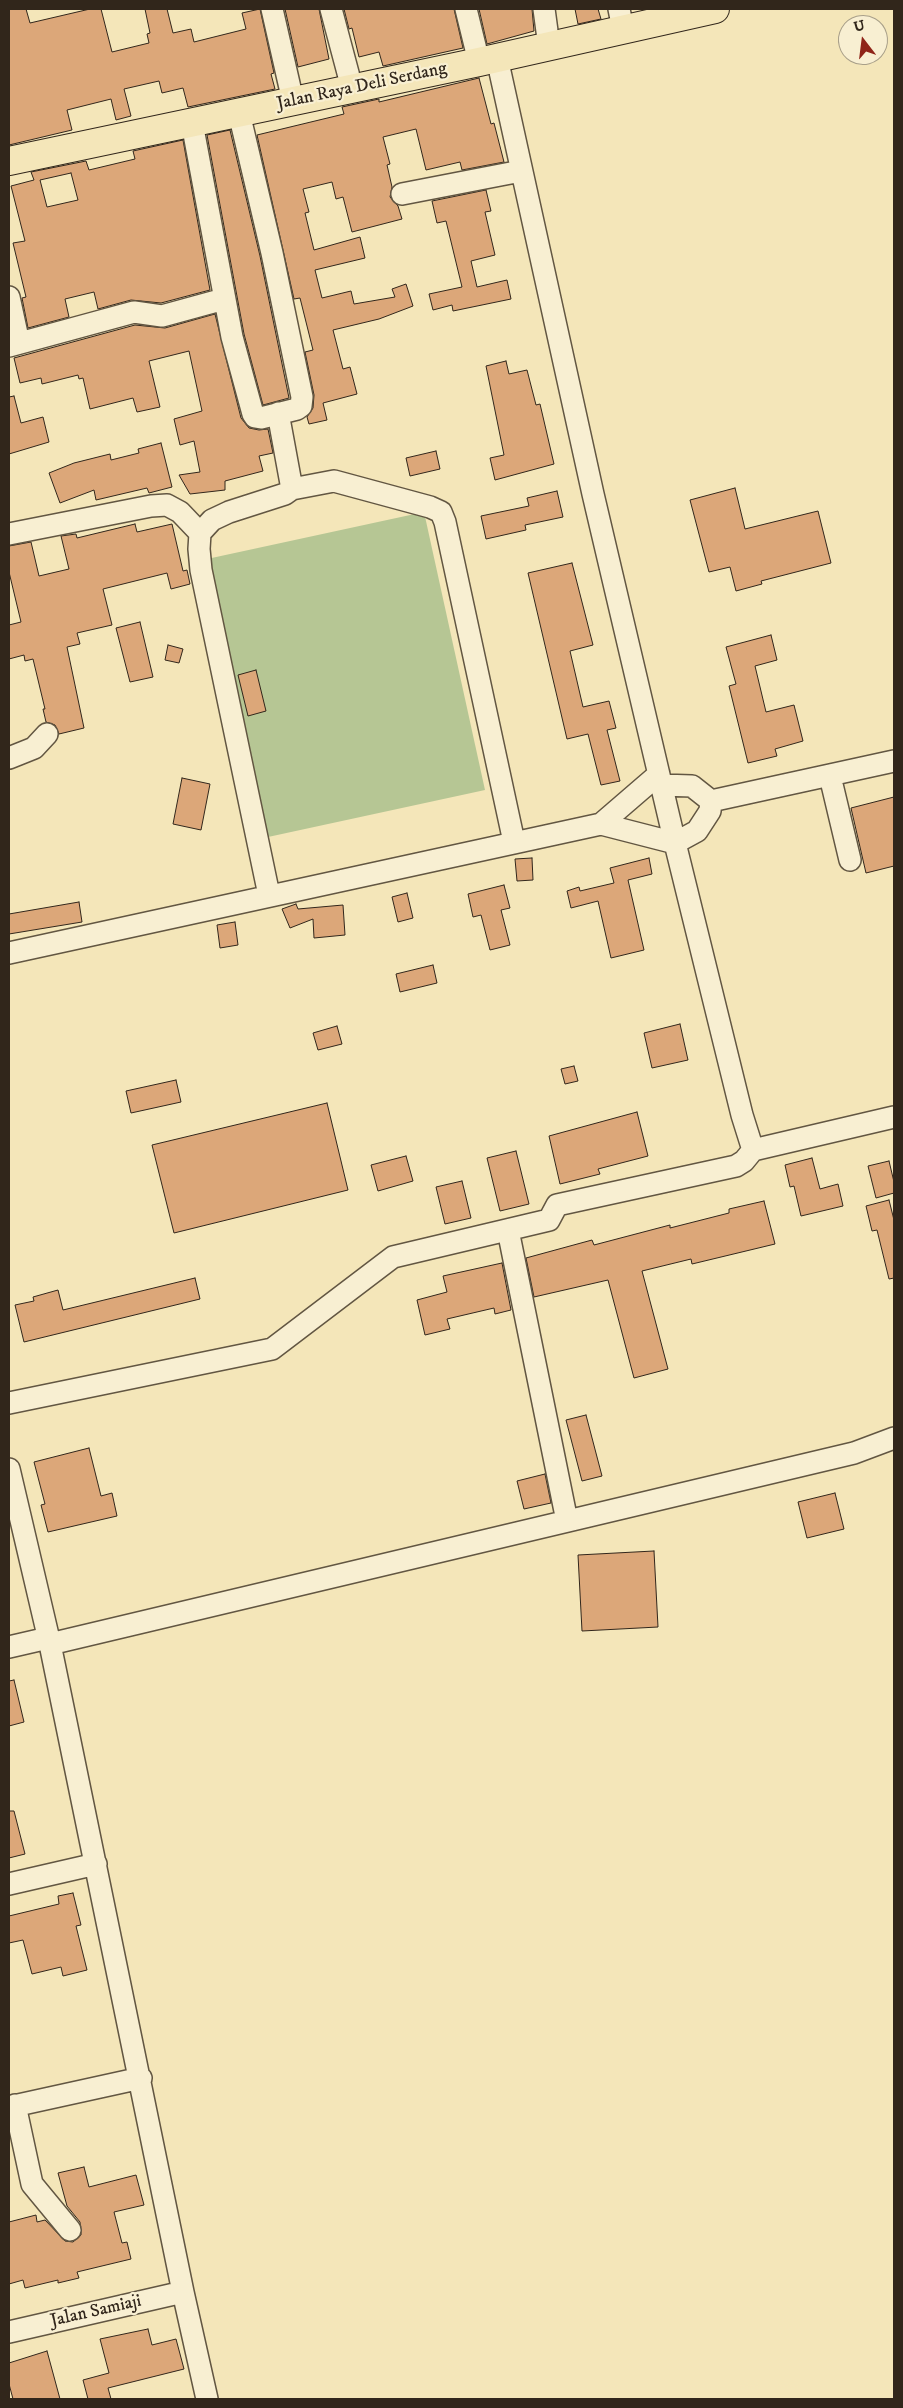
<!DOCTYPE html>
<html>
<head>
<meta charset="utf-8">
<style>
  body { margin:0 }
  #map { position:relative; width:903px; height:2408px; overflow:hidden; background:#f4e6b9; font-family:"IM FELL DW Pica",serif }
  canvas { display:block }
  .frame { position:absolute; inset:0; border:10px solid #31261b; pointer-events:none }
  .north { position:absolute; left:838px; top:15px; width:50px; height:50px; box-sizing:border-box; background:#f8efd2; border:1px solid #a89f89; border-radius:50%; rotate:345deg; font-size:14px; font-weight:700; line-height:20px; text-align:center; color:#31261b }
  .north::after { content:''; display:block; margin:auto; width:18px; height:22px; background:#8f2418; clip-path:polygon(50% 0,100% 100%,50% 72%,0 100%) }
</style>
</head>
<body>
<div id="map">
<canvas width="903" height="2408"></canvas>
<div class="frame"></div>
<div class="north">U</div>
</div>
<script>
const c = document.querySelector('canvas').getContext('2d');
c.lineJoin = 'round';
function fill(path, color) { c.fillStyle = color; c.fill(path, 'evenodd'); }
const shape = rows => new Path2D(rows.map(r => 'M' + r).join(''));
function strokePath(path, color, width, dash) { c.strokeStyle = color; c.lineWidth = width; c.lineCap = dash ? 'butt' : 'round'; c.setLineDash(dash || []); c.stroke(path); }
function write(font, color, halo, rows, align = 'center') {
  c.font = font + ' "IM FELL DW Pica",serif'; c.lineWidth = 4.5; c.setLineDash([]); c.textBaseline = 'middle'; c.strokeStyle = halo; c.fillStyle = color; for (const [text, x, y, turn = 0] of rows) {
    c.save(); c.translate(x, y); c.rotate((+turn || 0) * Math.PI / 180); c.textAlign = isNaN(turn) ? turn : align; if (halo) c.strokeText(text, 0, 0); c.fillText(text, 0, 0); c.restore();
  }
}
const green = shape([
  [424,512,485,790,268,837,207,559]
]);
const building = shape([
  [9,9,26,9,30,23,90,9,101,9,112,52,149,43,147,34,150,33,145,9,167,9,173,33,191,29,194,42,246,29,242,13,260,9,274,73,271,74,275,89,188,107,183,88,162,93,159,81,124,89,131,116,116,120,111,99,67,110,72,130,9,145,9,9],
  [285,9,319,9,329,59,298,67,285,9],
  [344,9,454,9,463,48,383,66,379,52,359,57,352,28,349,29,344,9],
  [479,9,532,9,534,31,487,44,479,9],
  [575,9,598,9,601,19,578,24,575,9],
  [479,78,491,124,494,123,504,162,462,170,460,162,426,170,416,129,383,137,390,164,387,165,392,187,390,197,398,206,402,219,352,232,343,197,336,199,332,182,303,189,309,212,305,213,314,250,360,237,365,258,315,270,322,298,351,291,354,304,395,297,392,289,406,284,413,306,379,319,333,330,343,369,350,367,357,394,323,403,327,420,309,424,307,417,313,408,314,395,305,352,313,350,300,298,294,299,257,135,344,114,342,107,379,99,379,102,479,78],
  [230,130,260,256,289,398,263,405,244,334,207,135,230,130],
  [183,140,210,290,161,303,131,300,98,309,94,292,65,299,69,317,28,328,22,298,26,297,13,243,25,241,11,186,34,180,31,172,86,161,89,170,135,159,133,151,183,140],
  [71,173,78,200,47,207,40,180,71,173],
  [486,190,491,211,485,212,495,255,471,261,477,287,507,280,511,299,453,311,452,305,433,310,429,294,462,287,446,221,437,223,432,201,486,190],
  [215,314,241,418,249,428,259,430,268,429,273,453,259,456,263,471,225,481,225,490,190,494,179,475,200,472,194,441,180,445,174,419,202,411,189,351,149,361,160,407,137,412,133,398,90,409,83,378,79,379,78,375,42,384,41,378,20,383,14,358,135,325,165,328,215,314],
  [506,361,509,374,527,370,536,405,540,404,554,464,495,480,490,458,504,455,486,366,506,361],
  [14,396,21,423,43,417,49,442,9,454,9,397,14,396],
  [161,443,172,487,149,493,147,488,96,500,94,490,60,503,49,473,74,463,110,454,111,460,139,453,138,449,161,443],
  [436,451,440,469,410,476,406,458,436,451],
  [735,488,745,529,818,511,831,563,761,581,762,584,736,591,730,567,709,572,690,500,735,488],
  [557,491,563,517,525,525,526,530,486,539,481,516,529,506,527,498,557,491],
  [135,524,137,532,172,524,183,571,187,570,190,584,171,589,167,573,103,589,112,625,77,633,80,644,67,647,84,728,59,734,55,725,46,722,43,709,45,709,33,659,25,661,24,655,9,659,9,625,21,622,9,572,9,546,31,542,39,576,69,569,61,536,76,534,77,538,135,524],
  [572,563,593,645,570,651,583,707,609,701,616,728,607,730,620,781,601,785,588,734,567,739,528,573,572,563],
  [140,622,153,677,130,682,116,628,140,622],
  [771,635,777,660,755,666,766,712,794,705,803,741,775,749,777,756,748,763,729,686,736,684,726,647,771,635],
  [168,645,183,649,179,663,165,660,168,645],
  [256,670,266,711,248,716,238,675,256,670],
  [182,778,210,784,201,830,173,824,182,778],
  [894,797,894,866,866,873,851,808,894,797],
  [532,858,533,880,517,881,515,859,532,858],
  [649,858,652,874,628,880,644,950,611,958,598,901,571,908,567,891,579,887,580,891,614,883,610,868,649,858],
  [504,885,510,908,501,910,510,945,490,950,481,915,473,917,468,894,504,885],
  [407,893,413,918,398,922,392,897,407,893],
  [79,902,82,922,9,934,9,914,79,902],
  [296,904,298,909,343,905,345,935,314,938,313,919,290,928,282,909,296,904],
  [235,922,238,945,220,948,217,925,235,922],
  [433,965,437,983,400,992,396,974,433,965],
  [680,1024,688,1060,652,1068,644,1033,680,1024],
  [337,1026,342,1044,318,1050,313,1033,337,1026],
  [574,1066,578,1081,565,1084,561,1069,574,1066],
  [176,1080,181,1102,131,1113,126,1091,176,1080],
  [327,1103,348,1190,174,1233,152,1145,327,1103],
  [637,1112,648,1156,598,1169,600,1174,560,1184,549,1136,637,1112],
  [516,1151,529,1204,500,1211,487,1158,516,1151],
  [406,1156,413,1181,378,1191,371,1165,406,1156],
  [812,1158,820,1189,838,1184,843,1206,801,1216,794,1186,790,1187,785,1165,812,1158],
  [889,1161,894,1182,894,1193,876,1198,868,1166,889,1161],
  [462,1181,471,1218,445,1224,436,1187,462,1181],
  [889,1200,894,1220,894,1278,889,1279,877,1230,872,1231,866,1206,889,1200],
  [764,1201,775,1244,692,1264,691,1259,642,1271,668,1369,634,1378,608,1280,534,1297,526,1258,592,1240,594,1245,670,1225,670,1228,729,1213,729,1209,764,1201],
  [502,1263,511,1310,495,1314,494,1308,447,1319,450,1329,425,1335,417,1300,447,1292,443,1276,502,1263],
  [195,1278,200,1299,24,1342,15,1305,34,1301,33,1297,58,1290,63,1310,195,1278],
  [586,1415,602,1476,582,1481,566,1420,586,1415],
  [89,1448,101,1496,112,1493,117,1516,48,1532,41,1505,45,1504,34,1462,89,1448],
  [545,1474,551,1503,524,1509,517,1481,545,1474],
  [835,1493,844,1529,807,1538,798,1502,835,1493],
  [654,1551,658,1627,582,1631,578,1555,654,1551],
  [14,1680,24,1722,9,1726,9,1681,14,1680],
  [9,1811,14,1811,25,1854,9,1858,9,1811],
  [73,1893,81,1925,76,1926,87,1970,63,1976,61,1967,32,1974,23,1940,9,1943,9,1916,59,1904,58,1896,73,1893],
  [84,2167,89,2187,136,2175,144,2205,114,2212,122,2243,127,2242,131,2259,77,2272,79,2278,58,2283,58,2280,25,2288,23,2280,9,2284,9,2222,36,2215,37,2222,45,2220,65,2241,73,2242,81,2235,80,2222,67,2206,58,2173,84,2167],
  [148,2329,152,2345,176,2339,184,2369,108,2388,111,2399,88,2399,83,2380,109,2373,100,2339,148,2329],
  [47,2351,60,2399,13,2399,9,2384,9,2363,47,2351]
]);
const minor = shape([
  [272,9,293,101],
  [331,9,352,88],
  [466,9,479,62],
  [544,9,549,46],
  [619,9,623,29],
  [497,58,593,494,675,843,742,1115,753,1150,894,1117],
  [192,123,232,337,253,414,255,417,261,418,297,409,301,406,302,397,272,253,239,113],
  [402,194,521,171],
  [9,297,19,343],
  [9,346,134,312,162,316,224,299],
  [292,489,334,481,430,507,441,512,445,522,514,842],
  [9,534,151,506,167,505,180,512,200,533],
  [9,758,34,748,47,734],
  [830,776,850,860],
  [661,785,692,786,711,801],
  [711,801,894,761],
  [601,824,659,774],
  [269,895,201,570,199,549,200,533,212,520,229,512,285,494,292,489,278,413],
  [9,953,601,824,675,843,697,831,710,811,711,801],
  [508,1230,567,1521],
  [9,1403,272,1349,393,1257,549,1220,557,1205,736,1166,744,1161,753,1150],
  [9,1469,50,1644,183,2292,207,2399],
  [50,1644,854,1453,894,1438],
  [9,1647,48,1638],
  [9,1884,96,1864],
  [15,2105,32,2184,70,2230],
  [9,2107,141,2078],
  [9,2332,183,2292]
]);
const major = shape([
  [9,161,479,62,715,9]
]);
const streetNames = [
  ["Jalan Raya Deli Serdang",362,87,-12],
  ["Jalan Samiaji",96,2312,-13]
];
fill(green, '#b6c694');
fill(building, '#dca779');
strokePath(building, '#31261b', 1);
strokePath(minor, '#625642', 24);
strokePath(major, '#31261b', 30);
strokePath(minor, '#f8efd2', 21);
strokePath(major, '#f4e6b9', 28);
write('18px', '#31261b', '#f8efd2', streetNames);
</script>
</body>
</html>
